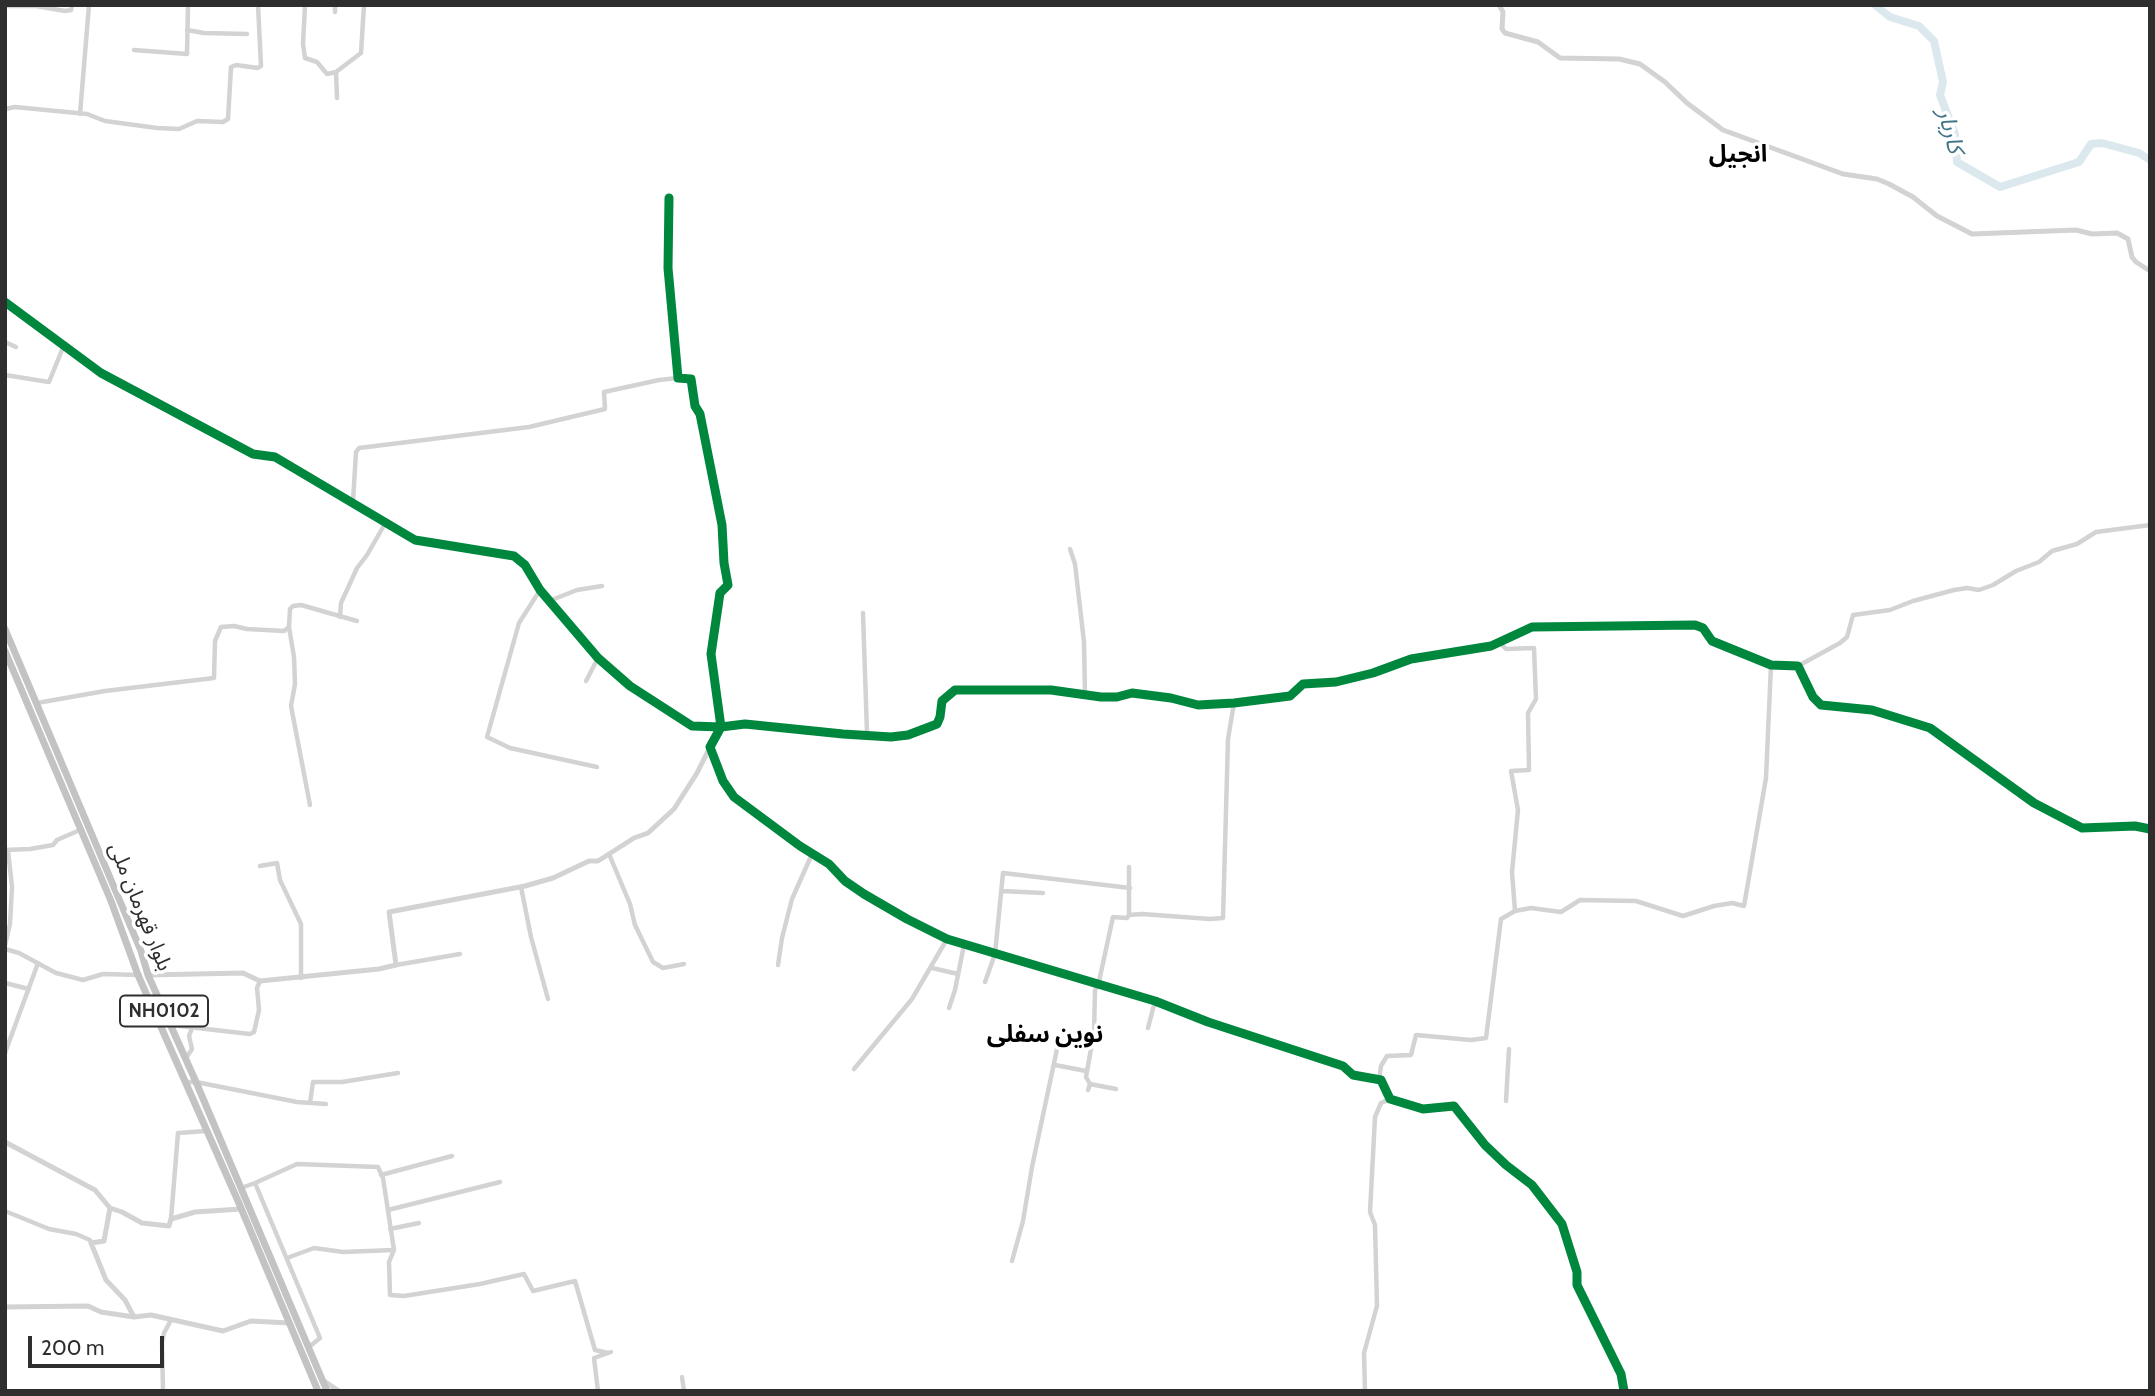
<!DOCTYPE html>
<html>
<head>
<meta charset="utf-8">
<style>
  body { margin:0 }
  #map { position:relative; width:2155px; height:1396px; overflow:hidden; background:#fff; font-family:Cabin,sans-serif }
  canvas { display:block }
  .frame { position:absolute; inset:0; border:7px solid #2e2e2e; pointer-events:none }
  .scale { position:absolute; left:28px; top:1336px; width:136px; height:32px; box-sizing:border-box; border:4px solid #2e2e2e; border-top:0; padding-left:9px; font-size:21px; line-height:24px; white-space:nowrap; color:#2e2e2e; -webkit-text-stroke:5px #fff; paint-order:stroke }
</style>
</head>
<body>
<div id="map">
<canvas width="2155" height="1396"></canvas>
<div class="frame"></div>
<div class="scale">200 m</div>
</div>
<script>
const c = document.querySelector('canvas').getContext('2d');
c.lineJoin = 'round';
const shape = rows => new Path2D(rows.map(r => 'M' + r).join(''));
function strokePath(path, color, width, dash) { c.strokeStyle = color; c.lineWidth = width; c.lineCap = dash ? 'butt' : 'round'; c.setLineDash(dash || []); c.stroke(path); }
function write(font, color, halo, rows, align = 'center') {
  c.font = font + ' Cabin,"Noto Sans Arabic",sans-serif'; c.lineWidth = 7; c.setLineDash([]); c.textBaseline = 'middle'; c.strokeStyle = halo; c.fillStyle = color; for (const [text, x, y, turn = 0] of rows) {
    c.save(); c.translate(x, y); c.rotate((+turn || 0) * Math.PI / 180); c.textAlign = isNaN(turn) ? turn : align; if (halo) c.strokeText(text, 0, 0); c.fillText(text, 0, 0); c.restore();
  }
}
const river = shape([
  [1875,5,1890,17,1919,26,1934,41,1943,82,1940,95,1955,134,1957,162,2000,187,2079,162,2091,144,2102,143,2139,153,2150,160]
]);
const minor = shape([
  [305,5,303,44,305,58,317,62,327,74,336,72],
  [5,6,36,6,65,11,71,10,72,5],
  [335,12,335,5],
  [187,30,204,33,247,34],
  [134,50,187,54,188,5],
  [337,98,336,72,361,53,364,5],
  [5,109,15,107,87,114,105,121,157,128,179,129,197,121,223,122,228,119,231,67,236,65,258,68,261,66,258,5],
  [80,114,89,5],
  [669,198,668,268,678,378,691,379,695,406,700,414,716,490,725,545,724,563,728,585,720,593,711,654,721,727,745,724,843,734,891,737,908,735,937,724,940,717,942,701,955,690,1051,690,1101,697,1117,697,1132,693,1171,698,1198,705,1234,703,1290,696,1303,684,1336,682,1373,673,1411,659,1491,646,1532,627,1695,625,1703,628,1712,641,1771,665,1798,666,1813,697,1821,705,1872,710,1930,728,2034,803,2082,828,2135,826,2150,829],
  [5,342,16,347],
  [5,375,49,382,64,345],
  [353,501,356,452,359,448,529,427,605,409,604,392,659,380,678,378],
  [1070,549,1075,564,1084,642,1085,695],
  [540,590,519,623,487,737,510,748,597,767],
  [549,601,577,590,602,586],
  [863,613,867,733],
  [340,617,341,603,357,568,367,555,386,522],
  [289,627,294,657,295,684,291,706,310,805],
  [1499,642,1506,649,1534,648,1536,699,1528,713,1529,770,1511,771,1518,810,1512,872,1515,911],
  [1798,666,1840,643,1847,637,1853,615,1890,610,1913,601,1954,590,1967,588,1979,590,1993,585,2016,571,2039,562,2052,551,2077,544,2096,532,2150,525],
  [586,681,598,658],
  [37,703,105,691,214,678,215,641,221,627,234,626,247,629,284,631,289,627,290,609,293,606,301,605,357,621],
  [5,850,30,849,53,845,57,840,80,830],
  [609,854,630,904,635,925,653,962,663,968,684,964],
  [260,866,277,863,280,880,301,924,301,978],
  [1129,867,1129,915],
  [521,887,531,937,548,999],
  [1002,891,1043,893],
  [5,945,10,924,12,887,8,850],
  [5,949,19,953,56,973,83,980,103,974,140,975],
  [396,965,460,954],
  [778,965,782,938,792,899,812,854],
  [932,968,958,974],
  [985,982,995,954,1003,873,1130,888],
  [5,983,29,989],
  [949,1008,955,990,964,945],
  [171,1025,250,1034,254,1032,259,1010,257,988,260,981],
  [1148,1028,1155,1001],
  [5,1053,38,963],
  [186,1058,192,1049,189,1036,192,1028],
  [1055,1065,1086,1071],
  [854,1069,912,999,947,939],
  [1379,1080,1381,1066,1387,1056,1411,1055,1416,1035,1471,1040,1486,1038,1501,919,1515,911,1531,908,1561,912,1580,900,1636,901,1683,916,1714,906,1732,903,1744,906,1766,778,1771,665],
  [186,1082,196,1082,297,1102,326,1104],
  [1090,1084,1116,1089],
  [1088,1090,1090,1084,1086,1077,1094,1032,1095,990,1098,986,1113,917,1127,918,1129,915,1142,914,1210,919,1223,918,1228,739,1234,703],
  [1506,1101,1509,1049],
  [310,1103,313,1082,342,1082,398,1073],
  [381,1175,452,1156],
  [255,1183,297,1164,378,1167,383,1178,394,1250,389,1262,390,1295,404,1296,480,1284,524,1274,533,1291,575,1281,595,1350,608,1353],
  [241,1188,255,1183,320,1338,309,1347],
  [388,1210,500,1182],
  [5,1211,49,1229,76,1234,90,1240,91,1243],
  [171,1219,178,1133,206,1131],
  [390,1229,419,1223],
  [287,1258,314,1248,343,1252,394,1250],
  [1012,1261,1023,1221,1032,1167,1057,1049],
  [682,1377,684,1391],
  [163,1391,162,1342,164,1333,171,1320],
  [598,1391,594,1358,611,1352],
  [1365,1391,1364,1353,1377,1306,1375,1225,1370,1212,1375,1117,1381,1103,1390,1099]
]);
const tertiary = shape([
  [1499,5,1503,12,1502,29,1505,33,1538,42,1560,58,1619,59,1640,64,1665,82,1687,103,1723,130,1843,174,1877,179,1889,184,1913,197,1937,216,1972,234,2076,230,2092,234,2117,233,2128,239,2132,257,2136,262,2150,271],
  [5,302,101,373,253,454,275,457,415,540,514,556,525,565,540,590,598,658,611,671,692,726,721,727,710,747,723,781,734,797,800,846,829,864,845,881,907,919,964,945,1155,1001,1208,1022,1343,1066,1353,1075,1381,1080,1390,1099,1423,1109,1454,1106,1485,1145,1506,1165,1532,1185,1562,1224,1577,1272,1577,1285,1621,1374,1624,1391],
  [148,975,243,973,260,981,379,969,396,965,389,912,525,886,553,878,589,861,598,861,634,838,648,833,674,809,697,773,710,747],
  [5,1142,95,1190,110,1208,122,1212,142,1223,169,1226,171,1219,195,1212,241,1209],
  [110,1208,104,1241,91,1243,106,1280,125,1300,134,1317],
  [5,1307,88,1306,101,1312,134,1317,151,1315,223,1331,251,1321,289,1323],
  [324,1381,339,1391]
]);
const trunk = shape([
  [5,629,141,951,148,975,196,1082,327,1391],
  [5,651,111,901,138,975,238,1201,318,1391]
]);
const cycleway = shape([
  [669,198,668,268,678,378,691,379,695,406,700,414,722,525,724,563,728,585,720,593,711,654,721,727,710,747,723,781,734,797,800,846,829,864,845,881,864,894,907,919,947,939,1155,1001,1208,1022,1343,1066,1353,1075,1381,1080,1390,1099,1423,1109,1454,1106,1485,1145,1506,1165,1532,1185,1562,1224,1577,1272,1577,1285,1621,1374,1624,1391],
  [5,302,101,373,253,454,275,457,415,540,514,556,525,565,540,590,598,658,630,686,692,726,721,727,745,724,843,734,891,737,908,735,937,724,940,717,942,701,955,690,1051,690,1101,697,1117,697,1132,693,1171,698,1198,705,1234,703,1290,696,1303,684,1336,682,1373,673,1411,659,1491,646,1532,627,1695,625,1703,628,1712,641,1771,665,1798,666,1813,697,1821,705,1872,710,1930,728,2034,803,2082,828,2135,826,2150,829]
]);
const shields = [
  [164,1011,88]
];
const shieldNames = [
  ["NH0102",164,1011]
];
const streetNames = [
  ["بلوار قهرمان ملی",140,907,68]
];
const waterNames = [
  ["کاربار",1950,131,75]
];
const quarterNames = [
  ["انجيل",1738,155],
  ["نوین سفلى",1045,1035]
];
strokePath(river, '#dbe9ef', 8);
strokePath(minor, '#d3d3d3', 4.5);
strokePath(tertiary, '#d3d3d3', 5);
strokePath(trunk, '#c3c3c3', 7);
strokePath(cycleway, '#00873e', 9);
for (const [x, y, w] of shields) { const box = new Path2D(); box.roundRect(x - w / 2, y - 15.5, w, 31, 5); c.fillStyle = '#fff'; c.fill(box); strokePath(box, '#2e2e2e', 2); }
write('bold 19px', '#2e2e2e', null, shieldNames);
write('21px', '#2e2e2e', '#fff', streetNames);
write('italic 23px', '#437589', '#fff', waterNames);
write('bold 24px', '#000', '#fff', quarterNames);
</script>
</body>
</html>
